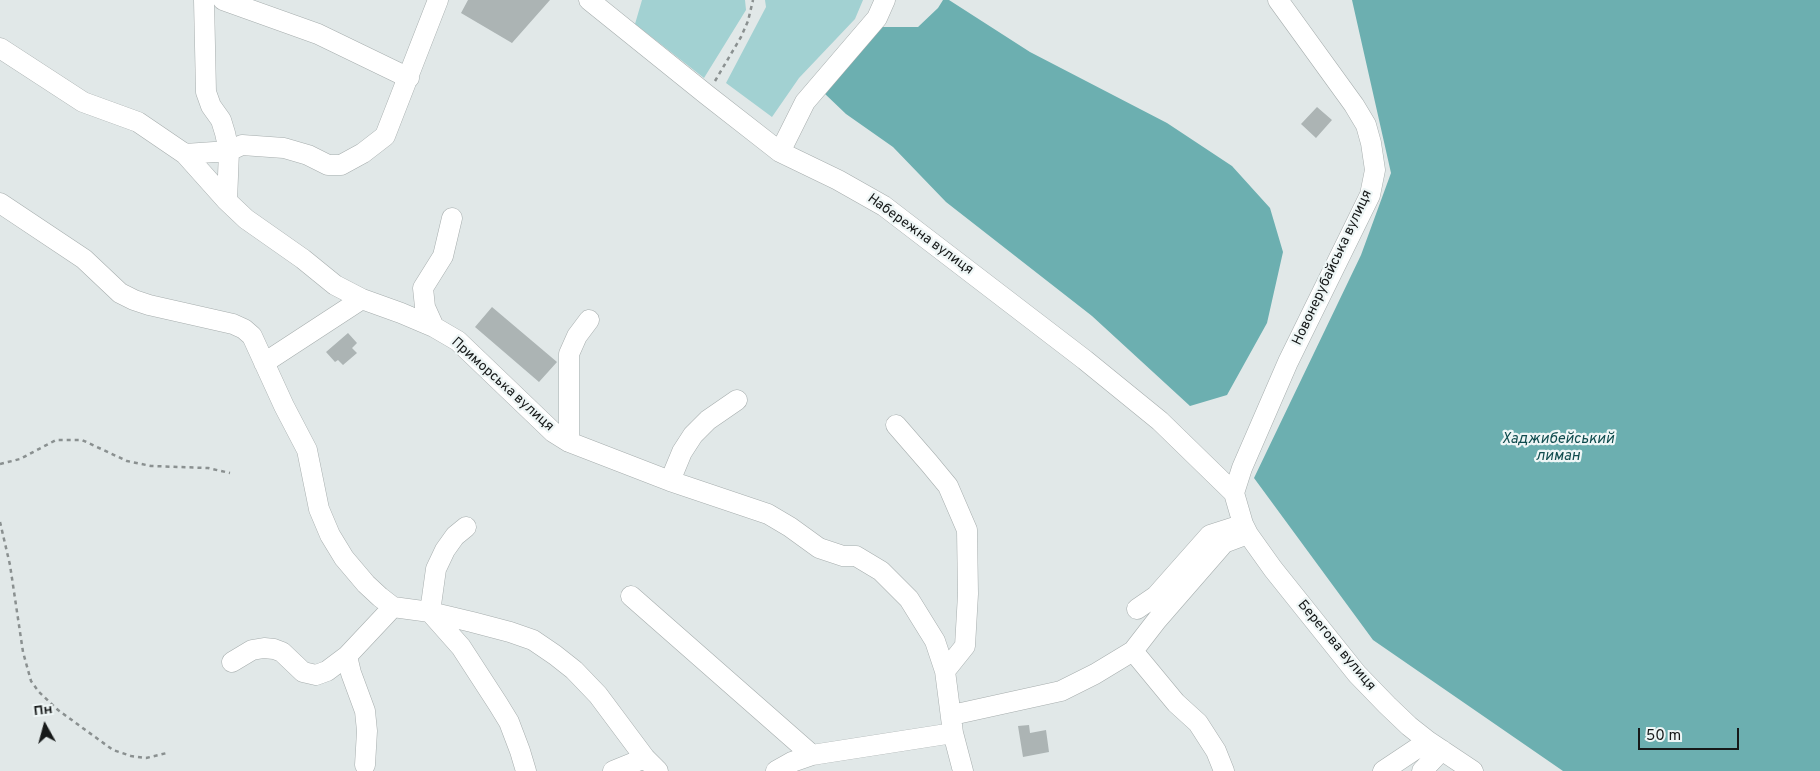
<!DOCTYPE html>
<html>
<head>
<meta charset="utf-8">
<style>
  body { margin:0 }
  #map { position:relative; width:1820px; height:771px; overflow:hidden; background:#e1e8e8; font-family:Overpass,sans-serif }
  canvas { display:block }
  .north { position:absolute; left:20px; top:701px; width:50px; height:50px; -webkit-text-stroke:4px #eef6f6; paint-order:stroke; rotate:353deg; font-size:14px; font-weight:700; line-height:20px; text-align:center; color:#161919 }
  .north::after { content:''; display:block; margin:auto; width:18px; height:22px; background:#161919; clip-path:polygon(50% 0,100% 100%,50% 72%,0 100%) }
  .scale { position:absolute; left:1638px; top:728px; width:101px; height:22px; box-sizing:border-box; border:2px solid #161919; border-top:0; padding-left:6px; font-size:15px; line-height:18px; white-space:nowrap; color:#161919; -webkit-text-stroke:4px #eef6f6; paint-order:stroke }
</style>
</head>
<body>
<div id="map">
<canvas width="1820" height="771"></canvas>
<div class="north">Пн</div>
<div class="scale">50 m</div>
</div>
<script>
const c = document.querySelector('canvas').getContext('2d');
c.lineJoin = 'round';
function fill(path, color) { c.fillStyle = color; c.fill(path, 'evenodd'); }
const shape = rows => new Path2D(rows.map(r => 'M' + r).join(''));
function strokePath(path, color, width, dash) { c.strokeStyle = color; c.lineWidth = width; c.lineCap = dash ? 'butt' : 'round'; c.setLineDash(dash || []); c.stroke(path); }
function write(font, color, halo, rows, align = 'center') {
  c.font = font + ' Overpass,sans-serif'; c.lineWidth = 4.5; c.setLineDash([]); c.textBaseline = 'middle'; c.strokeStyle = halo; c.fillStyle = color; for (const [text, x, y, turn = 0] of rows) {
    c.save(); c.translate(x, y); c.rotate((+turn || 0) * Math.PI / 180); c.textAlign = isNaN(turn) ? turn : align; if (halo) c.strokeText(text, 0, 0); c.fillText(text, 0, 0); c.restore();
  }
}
const green = shape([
  [642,0,745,0,746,10,704,78,635,24],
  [765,0,863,0,855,19,799,78,772,117,726,83,766,7]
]);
const water = shape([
  [943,0,949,0,1030,52,1167,123,1232,166,1270,208,1283,252,1267,323,1227,395,1190,406,1092,316,946,202,893,147,846,114,824,93,880,27,918,27,938,8],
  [1352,0,1820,0,1820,771,1563,771,1373,640,1254,478,1361,255,1391,173]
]);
const building = shape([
  [468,0,550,0,512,43,461,13],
  [1317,107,1332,120,1316,138,1301,124],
  [492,307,557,362,539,382,475,327],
  [348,333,357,343,352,348,357,353,343,365,338,360,335,362,326,352],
  [1029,725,1030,733,1046,730,1049,752,1023,757,1018,726]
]);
const path = shape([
  [715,81,741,37,748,21,753,0],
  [0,464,20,459,56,440,82,440,127,461,151,466,208,468,230,473],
  [0,522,10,565,23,652,31,681,39,692,58,710,113,750,131,756,146,758,167,753]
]);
const minor = shape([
  [204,0,206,92,211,106,221,120,225,133,229,151,227,201],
  [223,0,318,34,409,78],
  [589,0,707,95,780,152,838,180,884,206,1085,360,1160,421,1234,493],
  [0,48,83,102,138,122,185,154,227,201,246,219,303,259,335,285,362,299,401,313,434,327,458,341,553,432,569,442,670,481,768,514,790,527,819,548,843,556,856,556,881,571,909,599,935,641,945,671,953,733,963,771],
  [780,152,805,102,877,18,885,0],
  [185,154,229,151,242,145,284,148,308,155,328,165,341,165,363,153,385,136,438,0],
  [0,203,84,259,120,293,134,300,149,305,233,324,244,329,252,336,284,406,307,450,319,509,330,535,344,558,366,584,380,597,393,607,430,612,472,622,510,632,533,640,555,655,574,670,598,695,645,758,658,771],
  [434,327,425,307,423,288,443,256,452,218],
  [264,363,362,299],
  [896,425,929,463,948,486,967,530,968,594,965,646,945,671],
  [569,442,569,354,577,336,589,320],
  [670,481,682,452,693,435,708,420,737,400],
  [1234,493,1242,468,1288,362,1370,195,1375,170,1371,143,1366,125,1354,105,1278,0],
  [1234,493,1243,524,1248,534,1273,569,1357,674,1387,705,1409,726,1428,741,1473,771],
  [466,527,455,536,445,550,436,569,430,612,461,647,498,704,509,722,520,751,526,771],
  [631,596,812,755],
  [1137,609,1156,596,1210,535,1238,526],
  [1133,651,1176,703,1198,723,1216,751,1224,771],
  [347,656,351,673,365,711,367,731,365,765],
  [232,662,252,650,264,648,274,649,282,652,303,672,316,675,327,671,347,656,393,607],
  [952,715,1061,691,1095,674,1133,651,1157,620,1224,543,1248,534],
  [613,771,645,758],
  [776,771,792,762,812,755,953,733],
  [1383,771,1428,741],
  [1422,771,1442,750]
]);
const streetNames = [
  ["Набережна вулиця",920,235,36],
  ["Новонерубайська вулиця",1333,268,-65],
  ["Приморська вулиця",502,385,42],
  ["Берегова вулиця",1336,646,50]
];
const waterNames = [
  ["Хаджибейський",1558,440],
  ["лиман",1558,457]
];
fill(green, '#a2d1d2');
fill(water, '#6cafb0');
fill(building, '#acb4b4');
strokePath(minor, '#a6adad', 21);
strokePath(path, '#8a9090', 2.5, [4, 4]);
strokePath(minor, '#fff', 20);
write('14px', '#161919', '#eef6f6', streetNames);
write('italic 15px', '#104c4e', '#eef6f6', waterNames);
</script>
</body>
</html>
